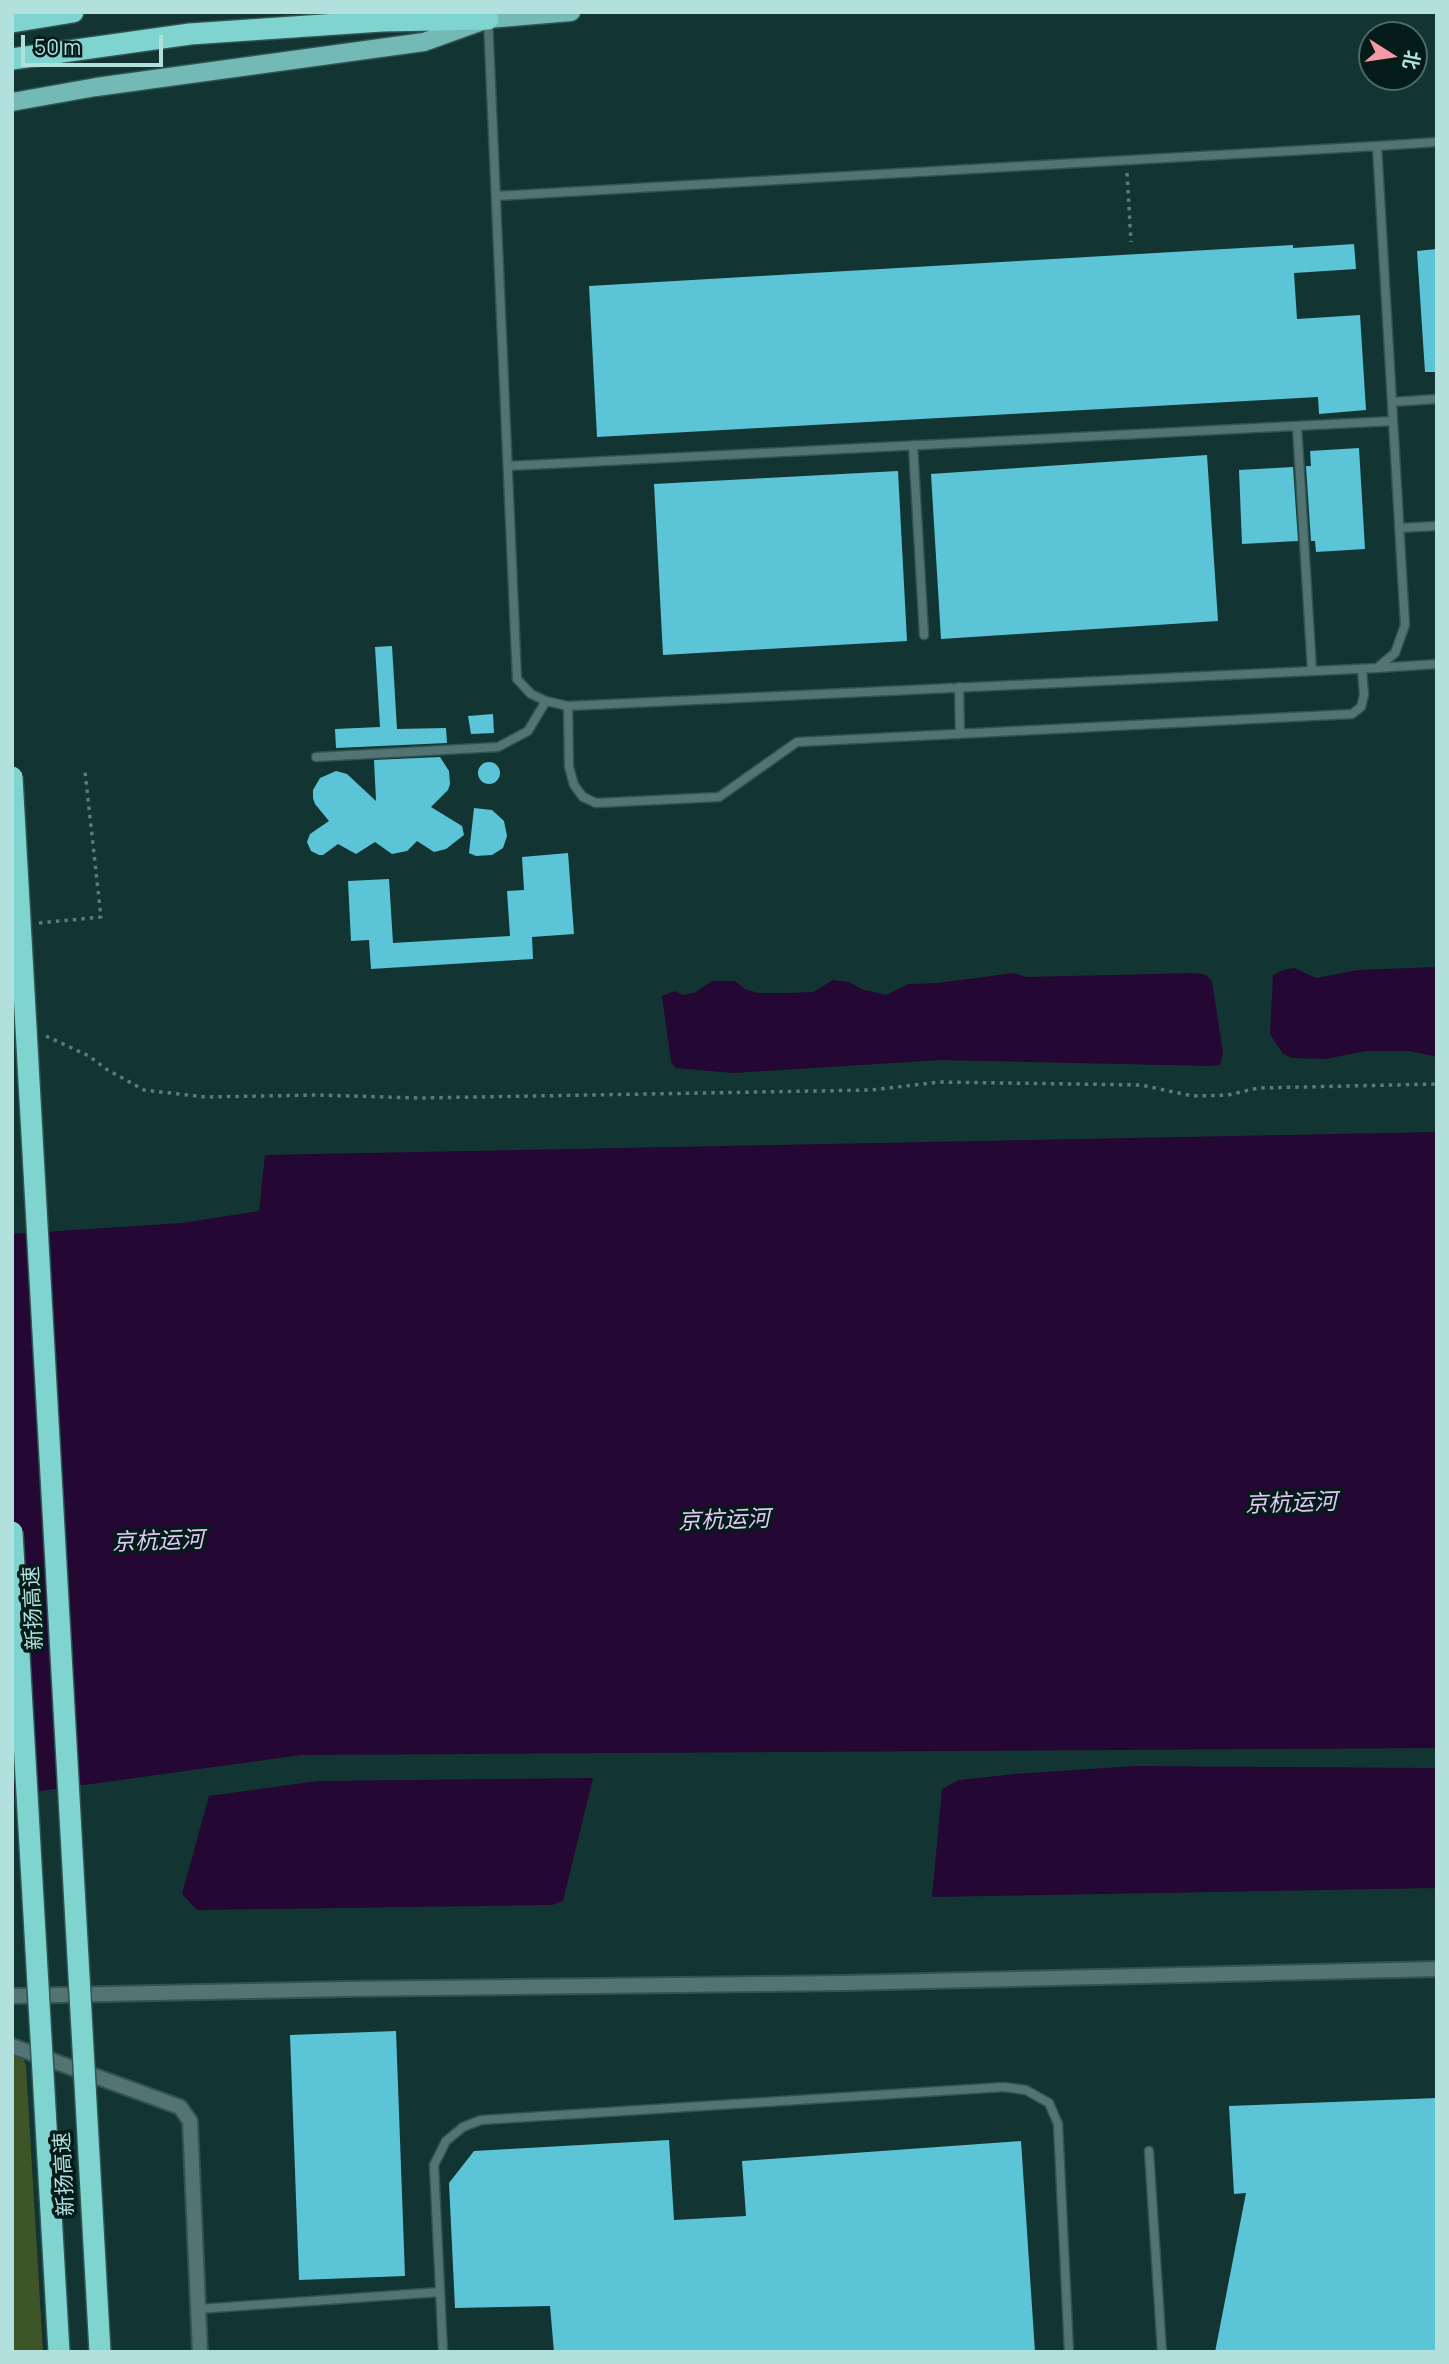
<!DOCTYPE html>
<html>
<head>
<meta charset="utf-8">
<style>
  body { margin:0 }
  #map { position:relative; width:1449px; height:2364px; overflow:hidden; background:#123533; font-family:Manrope,"Noto Sans SC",sans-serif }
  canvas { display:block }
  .frame { position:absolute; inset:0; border:14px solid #b1e0dd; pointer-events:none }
  .north { position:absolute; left:1358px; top:21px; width:70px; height:70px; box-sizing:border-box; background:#041b1a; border:2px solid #496a68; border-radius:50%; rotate:102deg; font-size:19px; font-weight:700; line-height:28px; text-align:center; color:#b1e0dd }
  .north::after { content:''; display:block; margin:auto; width:24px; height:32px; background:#f49aa6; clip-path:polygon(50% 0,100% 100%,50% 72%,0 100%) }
  .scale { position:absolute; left:21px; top:35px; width:142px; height:32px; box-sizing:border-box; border:4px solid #b1e0dd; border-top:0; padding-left:9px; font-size:21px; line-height:24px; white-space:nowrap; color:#b1e0dd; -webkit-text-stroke:5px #041b1a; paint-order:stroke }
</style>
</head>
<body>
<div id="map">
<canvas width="1449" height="2364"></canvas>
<div class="frame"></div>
<div class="north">北</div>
<div class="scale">50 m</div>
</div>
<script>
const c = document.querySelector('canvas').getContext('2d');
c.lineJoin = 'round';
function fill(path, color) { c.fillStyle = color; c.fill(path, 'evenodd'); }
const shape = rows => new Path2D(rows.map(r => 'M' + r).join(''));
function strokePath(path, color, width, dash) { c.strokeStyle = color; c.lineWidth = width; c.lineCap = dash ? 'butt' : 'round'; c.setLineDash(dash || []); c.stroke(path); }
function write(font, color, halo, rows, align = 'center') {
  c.font = font + ' Manrope,"Noto Sans SC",sans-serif'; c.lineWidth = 7; c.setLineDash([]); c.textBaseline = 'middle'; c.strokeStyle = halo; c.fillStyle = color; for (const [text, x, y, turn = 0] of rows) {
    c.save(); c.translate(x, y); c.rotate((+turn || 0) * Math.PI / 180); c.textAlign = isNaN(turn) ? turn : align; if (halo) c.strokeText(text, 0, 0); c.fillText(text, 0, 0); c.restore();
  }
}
const green = shape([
  [12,2036,18,2040,26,2067,43,2352,12,2352]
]);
const water = shape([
  [1437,967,1437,1057,1410,1051,1366,1051,1325,1059,1292,1058,1283,1054,1270,1034,1273,975,1283,970,1294,968,1316,978,1358,970],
  [1014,973,1027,977,1196,973,1206,975,1212,981,1223,1053,1220,1065,1210,1066,941,1060,733,1073,676,1068,671,1062,662,996,675,991,683,995,694,993,712,981,735,981,745,989,758,993,788,993,813,992,833,980,849,982,861,989,886,995,908,984,938,983],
  [1437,1132,1437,1748,301,1755,12,1795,12,1234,182,1223,259,1211,265,1155],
  [1135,1766,1437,1768,1437,1888,932,1897,942,1789,959,1780,1015,1774],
  [593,1778,563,1901,552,1905,197,1910,182,1894,209,1796,318,1781]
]);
const building = shape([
  [1354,244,1356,269,1294,273,1297,319,1360,315,1366,410,1319,414,1318,397,597,437,589,286,1293,245,1293,248],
  [1437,249,1437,372,1425,372,1417,251],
  [1359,448,1365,549,1316,552,1315,541,1311,541,1306,466,1311,466,1310,451],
  [1207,455,1218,621,941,639,931,474],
  [1293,467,1298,541,1242,544,1239,470],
  [898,471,907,641,663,655,654,484],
  [392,646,397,729,446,728,447,743,336,748,335,729,380,727,375,647],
  [493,714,494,733,471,734,468,716],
  [440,757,449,771,450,784,448,790,431,807,462,826,464,835,446,849,434,852,417,841,407,851,392,854,375,842,356,854,338,844,323,855,319,855,311,851,307,842,310,834,329,821,315,804,313,798,313,790,320,778,336,771,347,774,376,801,374,760],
  '478 773a11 11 0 1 1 22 0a11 11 0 1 1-22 0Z',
  [474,808,492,810,504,821,507,836,503,848,492,855,476,856,469,853],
  [568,853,574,934,532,937,533,959,371,969,369,940,351,941,348,881,389,879,393,943,510,936,507,891,524,890,522,857],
  [396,2031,405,2276,299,2280,290,2035],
  [1437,2098,1437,2352,1215,2352,1246,2193,1234,2194,1229,2106],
  [669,2140,674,2220,746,2216,742,2161,1021,2141,1035,2352,554,2352,550,2306,455,2308,449,2183,474,2151]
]);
const path = shape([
  [1127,173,1131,242],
  [39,923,101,917,85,772],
  [46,1036,89,1056,106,1069,144,1090,205,1097,318,1095,421,1098,871,1090,940,1082,1141,1085,1193,1096,1228,1095,1258,1088,1437,1084]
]);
const lane = shape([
  [488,19,517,679,531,694,546,701,568,706,1377,668,1395,653,1405,625,1377,146,1437,142],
  [496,196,1377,146],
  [1392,402,1437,399],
  [1297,426,1312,671],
  [913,445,924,635],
  [508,466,1393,421],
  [1399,528,1437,526],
  [1377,668,1437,664],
  [959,687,960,734],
  [568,706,569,767,574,785,583,797,596,803,719,797,797,742,1352,714,1361,707,1364,695,1362,669],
  [316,757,498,747,528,731,546,701],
  [1149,2151,1162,2352],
  [198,2309,440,2292],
  [443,2352,434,2165,446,2141,463,2127,481,2120,1004,2087,1026,2090,1049,2103,1058,2124,1069,2352]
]);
const street = shape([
  [12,1996,345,1989,844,1983,1437,1969],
  [12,2046,180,2107,190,2121,200,2352]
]);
const primary = shape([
  [12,102,96,87,424,42,488,19,571,12]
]);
const highway = shape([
  [12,22,73,12],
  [12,59,190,34,382,21,488,19]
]);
const highwayBridge = shape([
  [12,777,100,2352],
  [12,1532,59,2352]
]);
const streetNames = [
  ["新扬高速",34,1608,-93],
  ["新扬高速",65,2174,-93]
];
const waterNames = [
  ["京杭运河",1291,1504,-2],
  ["京杭运河",724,1521,-2],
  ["京杭运河",158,1542,-2]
];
fill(green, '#3e5627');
fill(water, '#240732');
fill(building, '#5cc4d7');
strokePath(lane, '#2f5452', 11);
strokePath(street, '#2f5452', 18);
strokePath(primary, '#2f5452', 21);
strokePath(highway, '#2f5452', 24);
strokePath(path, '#557d7b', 3.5, [3.5, 5]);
strokePath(lane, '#537472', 8);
strokePath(street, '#537472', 14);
strokePath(primary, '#73b9b5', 18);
strokePath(highway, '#7fd4d0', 21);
strokePath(highwayBridge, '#2f5452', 24, []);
strokePath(highwayBridge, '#7fd4d0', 21);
write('21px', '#b1e0dd', '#041b1a', streetNames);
write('italic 23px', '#e3c8f5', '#041b1a', waterNames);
</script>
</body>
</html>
